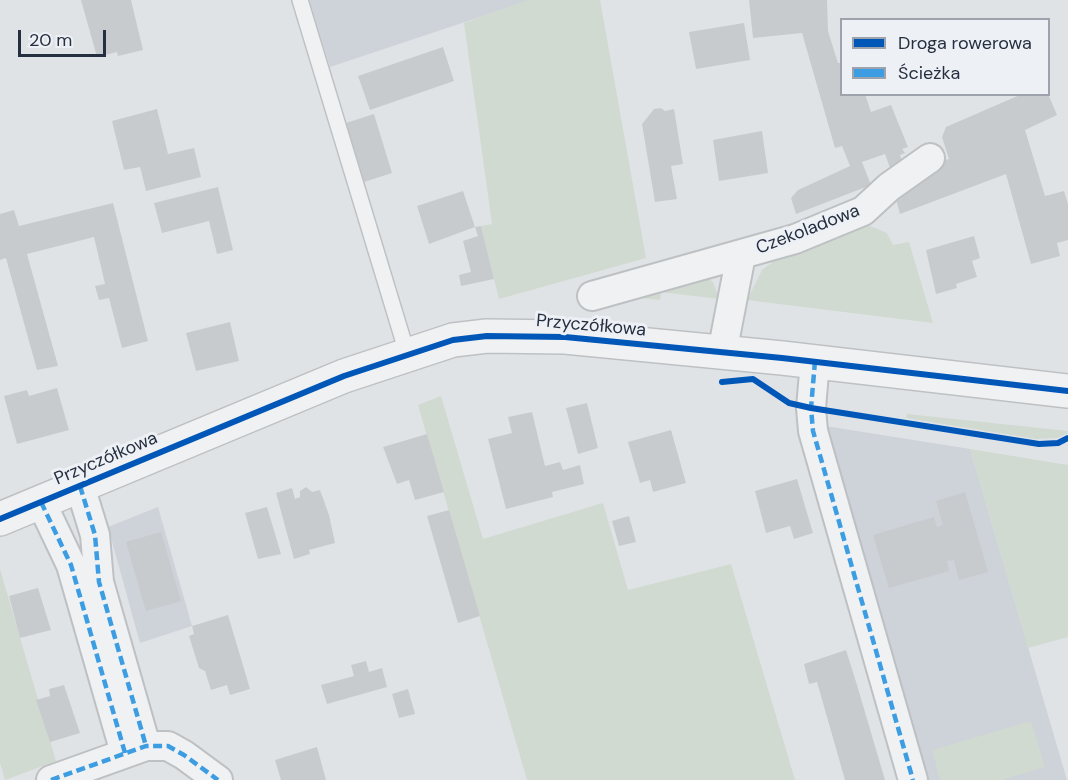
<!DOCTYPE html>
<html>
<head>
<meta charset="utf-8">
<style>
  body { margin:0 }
  #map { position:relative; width:1068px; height:780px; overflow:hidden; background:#e0e3e6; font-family:"DM Sans",sans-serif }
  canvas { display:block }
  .legend { position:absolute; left:840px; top:18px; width:210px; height:78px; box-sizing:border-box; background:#edf1f6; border:2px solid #9da3ad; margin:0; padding:8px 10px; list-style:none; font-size:18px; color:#262f3f }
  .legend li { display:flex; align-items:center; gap:12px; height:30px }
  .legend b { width:30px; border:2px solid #9da3ad }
  .scale { position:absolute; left:18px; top:30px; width:88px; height:27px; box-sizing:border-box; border:3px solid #262f3f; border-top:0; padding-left:8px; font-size:18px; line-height:21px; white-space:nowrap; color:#262f3f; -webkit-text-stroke:4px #edf1f6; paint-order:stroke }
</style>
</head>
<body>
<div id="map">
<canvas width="1068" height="780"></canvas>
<ul class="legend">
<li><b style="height:8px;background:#0057b8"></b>Droga rowerowa</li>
<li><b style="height:8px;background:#3c9de3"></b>Ścieżka</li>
</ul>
<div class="scale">20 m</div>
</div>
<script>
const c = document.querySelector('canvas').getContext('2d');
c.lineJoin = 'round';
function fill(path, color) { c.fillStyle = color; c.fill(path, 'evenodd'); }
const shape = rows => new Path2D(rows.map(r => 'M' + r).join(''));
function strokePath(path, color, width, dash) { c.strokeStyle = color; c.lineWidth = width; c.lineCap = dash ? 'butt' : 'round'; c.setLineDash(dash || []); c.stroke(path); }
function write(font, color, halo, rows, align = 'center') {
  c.font = font + ' "DM Sans",sans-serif'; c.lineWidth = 6; c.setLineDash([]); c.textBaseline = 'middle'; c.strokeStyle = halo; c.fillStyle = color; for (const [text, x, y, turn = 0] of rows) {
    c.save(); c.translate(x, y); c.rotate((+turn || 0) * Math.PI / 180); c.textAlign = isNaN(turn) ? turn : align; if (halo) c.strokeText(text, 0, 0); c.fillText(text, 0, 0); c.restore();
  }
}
const built = shape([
  [309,0,528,0,528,1,330,67],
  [819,425,970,449,1067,780,924,780],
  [158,507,192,626,140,643,108,527]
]);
const green = shape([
  [528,0,600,0,646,258,499,299,481,226,492,224,464,23],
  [863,223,887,233,893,245,909,242,933,323,747,300,762,270,780,257],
  [703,275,713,282,719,299,661,292,660,300,625,296],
  [441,396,483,539,603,503,628,590,731,564,795,780,527,780,418,405],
  [907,414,1068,431,1068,433,1057,438,1036,439,906,418],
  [970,449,1068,465,1068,637,1028,648],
  [0,569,56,761,5,780,0,763],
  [1031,721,1045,767,1002,780,940,780,932,750]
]);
const building = shape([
  [81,0,131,0,143,50,118,56,117,52,97,57],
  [749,0,827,0,828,31,838,63,842,63,842,94,865,94,871,112,891,105,908,147,902,149,905,153,900,155,903,164,890,168,885,154,862,162,871,185,796,214,791,198,798,190,850,166,842,146,835,148,802,33,753,38],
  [744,23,750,60,696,69,689,32],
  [443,47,454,81,370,110,358,76],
  [1022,94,1048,94,1057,115,1025,130,1045,196,1064,191,1068,204,1068,240,1057,243,1060,256,1031,264,1006,174,900,214,895,195,939,162,949,159,942,137,946,127],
  [661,108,665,111,674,109,683,164,671,166,677,199,655,202,642,124,654,109],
  [157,109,168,154,194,148,201,177,146,191,140,167,124,170,112,121],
  [374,114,392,173,364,182,346,123],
  [762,131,768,173,719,181,713,140],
  [218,187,233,250,217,254,209,221,162,233,154,203],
  [463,191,475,227,481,226,494,279,461,286,459,275,471,272,463,241,478,236,475,227,429,244,417,206],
  [113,203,148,341,122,348,109,298,99,300,95,286,105,284,94,237,27,254,58,366,37,370,6,258,0,260,0,214,14,210,19,226],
  [974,236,980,258,972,261,977,277,956,284,957,288,936,294,926,250],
  [230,322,239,361,196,371,186,333],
  [57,388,69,430,17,444,4,396,27,390,29,396],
  [587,403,598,448,578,454,566,408],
  [532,412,545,466,560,462,563,470,580,465,584,484,552,492,553,497,506,509,488,439,512,433,508,417],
  [671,430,686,483,653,492,650,480,640,483,628,442],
  [427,434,444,492,415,500,409,480,397,484,383,447],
  [797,479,813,533,794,539,790,526,766,533,755,491],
  [306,487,312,492,320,490,329,515,335,543,309,550,310,554,294,559,276,493,292,488,295,499,300,497,300,491],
  [965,492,988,572,959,580,954,560,947,561,949,571,889,588,873,535,934,517,937,527,943,525,936,501],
  [267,507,281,554,258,559,245,513],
  [449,510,480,616,458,623,427,516],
  [629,516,636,542,619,546,612,521],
  [161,532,181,601,146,611,126,542],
  [38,588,51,630,20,638,9,596],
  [228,615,250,689,230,695,227,685,211,690,205,671,199,668,189,636,194,634,192,626],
  [846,650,857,685,885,780,845,780,817,682,809,684,804,664],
  [366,661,369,672,382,668,387,687,327,704,321,685,354,676,351,665],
  [64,685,80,733,50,742,36,700,50,696,49,689],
  [408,689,415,714,399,718,392,694],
  [317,747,326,780,281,780,275,760]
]);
const service = shape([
  [300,0,407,353]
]);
const minor = shape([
  [592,296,795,239,863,211,889,187,930,158],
  [722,353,741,255],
  [815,361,811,408,813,431,913,780],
  [80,486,95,535,99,582,146,746],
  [41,502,71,565,125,753],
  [51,780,146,746,168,746,184,755,218,780]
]);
const tertiary = shape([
  [0,519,344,376,453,340,487,336,565,337,782,358,1068,391]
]);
const quiet = shape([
  [815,361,811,408,813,431,913,780],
  [80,486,95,535,99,582,146,746],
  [41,502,71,565,125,753],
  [51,780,146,746,168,746,184,755,218,780]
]);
const cycleway = shape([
  [722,382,753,379,789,403,811,408,1039,444,1058,443,1068,438],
  [0,519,344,376,453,340,487,336,565,337,782,358,1068,391]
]);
const streetNames = [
  ["Czekoladowa",808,230,-21],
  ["Przyczółkowa",591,326,5],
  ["Przyczółkowa",106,459,-23]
];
fill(built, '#ced2d9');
fill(green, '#d0dad0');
fill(building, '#c8cbce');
strokePath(service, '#bec1c4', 18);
strokePath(minor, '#bec1c4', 32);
strokePath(tertiary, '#bec1c4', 36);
strokePath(service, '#f0f1f2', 15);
strokePath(minor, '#f0f1f2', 28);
strokePath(tertiary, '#f0f1f2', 33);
strokePath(quiet, '#3c9de3', 4.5, [9, 4.5]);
strokePath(cycleway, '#0057b8', 6);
write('18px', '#262f3f', '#edf1f6', streetNames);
</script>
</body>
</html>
